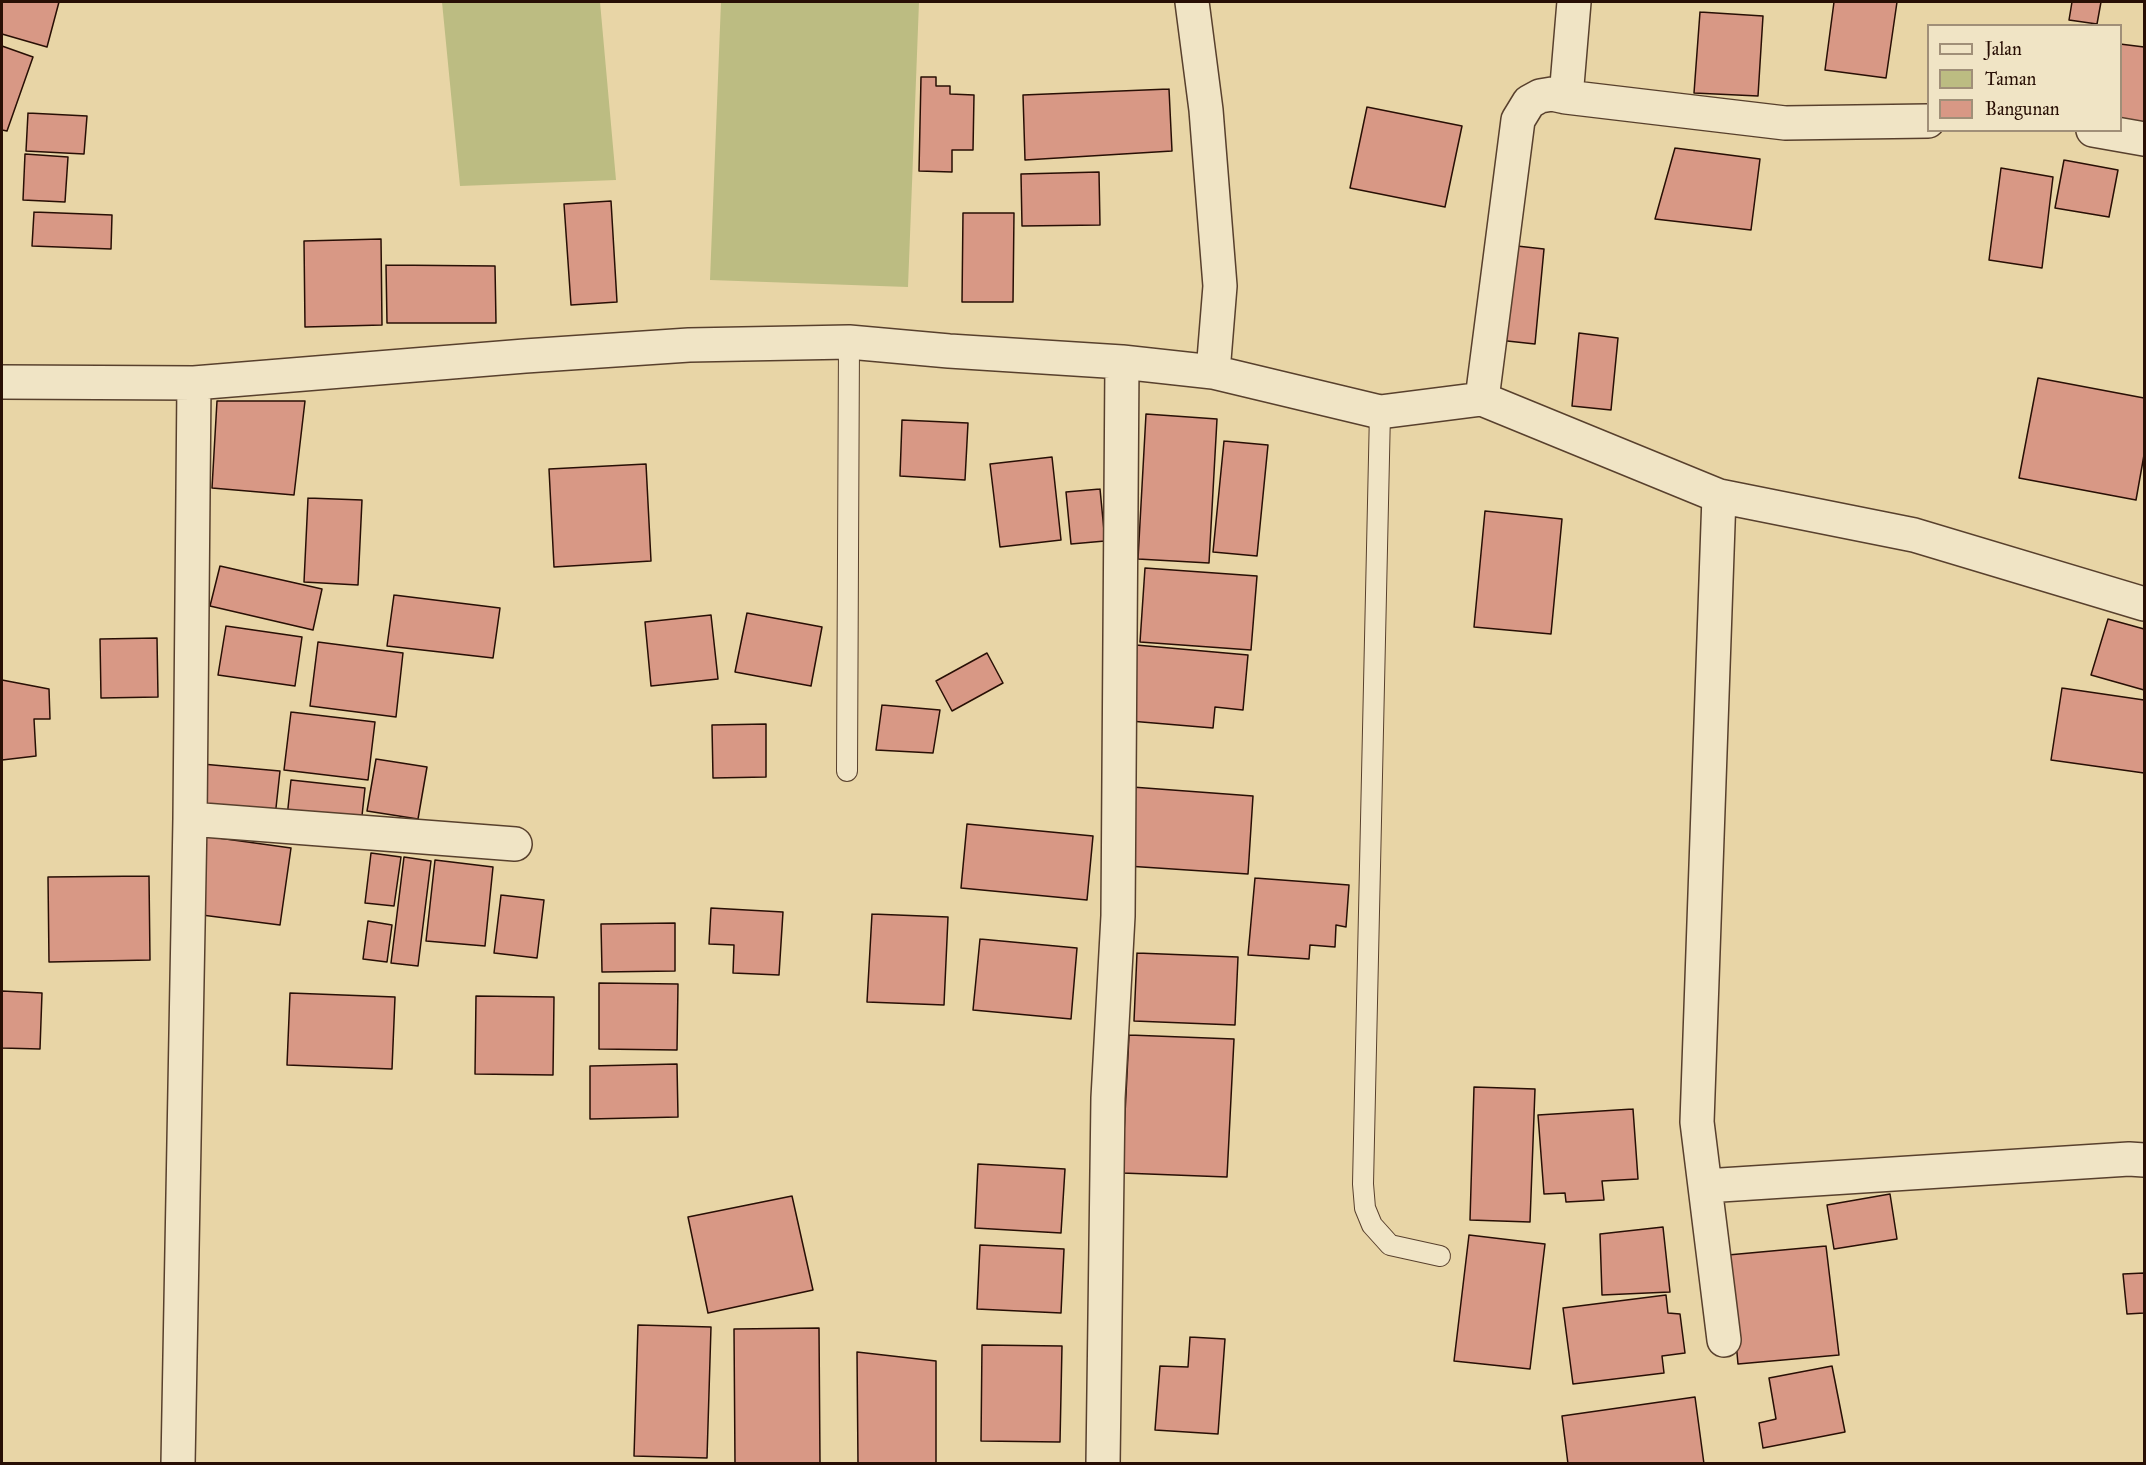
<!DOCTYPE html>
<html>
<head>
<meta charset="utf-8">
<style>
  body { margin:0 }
  #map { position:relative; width:2146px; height:1465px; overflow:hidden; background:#e8d5a6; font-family:"IM FELL Great Primer",serif }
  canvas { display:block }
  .frame { position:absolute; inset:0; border:3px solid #280f05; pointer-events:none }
  .legend { position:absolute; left:1927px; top:24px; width:195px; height:108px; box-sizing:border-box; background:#f0e4c5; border:2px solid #a08f78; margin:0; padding:8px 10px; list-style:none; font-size:18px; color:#280f05 }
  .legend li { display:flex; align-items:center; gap:12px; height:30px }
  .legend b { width:30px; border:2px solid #a08f78 }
</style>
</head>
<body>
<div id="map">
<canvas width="2146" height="1465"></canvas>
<div class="frame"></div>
<ul class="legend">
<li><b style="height:8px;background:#f0e4c5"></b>Jalan</li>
<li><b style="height:16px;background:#bcbc82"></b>Taman</li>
<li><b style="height:16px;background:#d89885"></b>Bangunan</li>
</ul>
</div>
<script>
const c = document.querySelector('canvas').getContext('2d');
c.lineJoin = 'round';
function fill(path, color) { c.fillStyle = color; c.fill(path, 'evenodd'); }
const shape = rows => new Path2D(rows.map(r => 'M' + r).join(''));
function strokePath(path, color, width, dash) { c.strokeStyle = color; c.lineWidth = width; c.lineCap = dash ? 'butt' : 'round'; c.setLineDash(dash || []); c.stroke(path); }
const green = shape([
  [442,2,600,2,616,180,460,186],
  [721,2,919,2,908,287,710,280]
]);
const building = shape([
  [2,2,59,2,47,47,2,34,2,2],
  [1834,2,1897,2,1886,78,1825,70,1834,2],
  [2072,2,2101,2,2097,24,2069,20,2072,2],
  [1700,12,1763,16,1758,96,1694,93,1700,12],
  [2120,44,2144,47,2144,124,2120,121,2120,44],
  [2,46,33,57,7,131,2,130,2,46],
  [921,77,936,77,936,86,950,86,950,94,974,95,973,150,952,150,952,172,919,171,921,77],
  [1169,89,1172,151,1025,160,1023,95,1169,89],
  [1367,107,1462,126,1445,207,1350,188,1367,107],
  [28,113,87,116,84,154,26,151,28,113],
  [1675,148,1760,159,1751,230,1655,219,1675,148],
  [25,154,68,157,65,202,23,200,25,154],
  [2064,160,2118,170,2109,217,2055,208,2064,160],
  [2001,168,2053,177,2042,268,1989,260,2001,168],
  [1099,172,1100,225,1022,226,1021,174,1099,172],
  [611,201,617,302,571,305,564,204,611,201],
  [34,212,112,215,111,249,32,246,34,212],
  [963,213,1014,213,1013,302,962,302,963,213],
  [381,239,382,325,305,327,304,241,381,239],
  [1508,245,1544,249,1535,344,1498,340,1508,245],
  [386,265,495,266,496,323,387,323,386,265],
  [1579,333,1618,338,1611,410,1572,406,1579,333],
  [2038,378,2144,398,2144,455,2136,500,2019,478,2038,378],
  [217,401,305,401,294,495,212,488,217,401],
  [1146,414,1217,419,1209,563,1138,559,1146,414],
  [902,420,968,423,965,480,900,476,902,420],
  [1224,441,1268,445,1257,556,1213,552,1224,441],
  [1052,457,1061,540,1000,547,990,464,1052,457],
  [646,464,651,561,554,567,549,469,646,464],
  [1100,489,1105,541,1071,544,1066,492,1100,489],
  [308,498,362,500,358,585,304,582,308,498],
  [1485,511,1562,519,1551,634,1474,627,1485,511],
  [220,566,322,589,313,630,210,606,220,566],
  [1145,568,1257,576,1251,650,1140,642,1145,568],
  [394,595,500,608,493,658,387,646,394,595],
  [747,613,822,627,811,686,735,672,747,613],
  [711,615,718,679,651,686,645,622,711,615],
  [2108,619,2144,629,2144,690,2091,675,2108,619],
  [226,626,302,637,295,686,218,675,226,626],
  [157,638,158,697,101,698,100,639,157,638],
  [318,642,403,653,396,717,310,706,318,642],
  [1136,645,1248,655,1243,710,1215,707,1213,728,1130,721,1136,645],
  [987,653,1003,683,952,711,936,681,987,653],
  [2,680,49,689,50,719,34,719,36,756,2,760,2,680],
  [2062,688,2144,700,2144,773,2051,760,2062,688],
  [882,705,940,710,933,753,876,750,882,705],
  [291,712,375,722,368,780,284,770,291,712],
  [766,724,766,777,713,778,712,725,766,724],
  [376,759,427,767,418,819,367,811,376,759],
  [202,764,280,771,275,817,198,810,202,764],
  [291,780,365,788,361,825,287,817,291,780],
  [1132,787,1253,796,1248,874,1127,866,1132,787],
  [967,824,1093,836,1087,900,961,888,967,824],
  [204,836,291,848,280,925,194,914,204,836],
  [371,853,401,857,394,906,365,903,371,853],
  [404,857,431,861,418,966,391,963,404,857],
  [435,860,493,867,485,946,426,941,435,860],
  [149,876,150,960,49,962,48,877,149,876],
  [1255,878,1349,885,1346,927,1336,925,1335,947,1310,945,1309,959,1248,955,1255,878],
  [501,895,544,900,537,958,494,953,501,895],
  [711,908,783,912,779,975,733,973,734,945,709,944,711,908],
  [872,914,948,917,944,1005,867,1002,872,914],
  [368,921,392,925,387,962,363,959,368,921],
  [675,923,675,971,602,972,601,924,675,923],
  [980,939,1077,948,1071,1019,973,1010,980,939],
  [1137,953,1238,957,1235,1025,1134,1021,1137,953],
  [599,983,678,984,677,1050,599,1049,599,983],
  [2,991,42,993,40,1049,2,1048,2,991],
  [290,993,395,997,392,1069,287,1065,290,993],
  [476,996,554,997,553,1075,475,1074,476,996],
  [1129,1035,1234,1039,1227,1177,1122,1173,1129,1035],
  [677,1064,678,1117,590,1119,590,1066,677,1064],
  [1474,1087,1535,1089,1530,1222,1470,1220,1474,1087],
  [1633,1109,1638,1179,1602,1181,1604,1200,1566,1202,1565,1193,1544,1194,1538,1115,1633,1109],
  [978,1164,1065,1169,1061,1233,975,1228,978,1164],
  [1890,1194,1897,1239,1834,1249,1827,1205,1890,1194],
  [792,1196,813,1290,708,1313,688,1217,792,1196],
  [1663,1227,1670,1292,1602,1295,1600,1234,1663,1227],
  [1469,1235,1545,1244,1530,1369,1454,1361,1469,1235],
  [980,1245,1064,1249,1061,1313,977,1309,980,1245],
  [1826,1246,1839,1355,1738,1364,1728,1255,1826,1246],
  [2144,1273,2144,1313,2127,1314,2123,1274,2144,1273],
  [1666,1295,1668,1313,1680,1314,1685,1353,1662,1356,1664,1373,1573,1384,1563,1308,1666,1295],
  [638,1325,711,1327,707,1458,634,1456,638,1325],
  [819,1328,820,1464,735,1464,734,1329,819,1328],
  [1190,1337,1225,1339,1218,1434,1155,1430,1160,1366,1188,1367,1190,1337],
  [982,1345,1062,1346,1060,1442,981,1441,982,1345],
  [857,1352,936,1361,936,1464,858,1464,857,1352],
  [1832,1366,1845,1432,1763,1448,1759,1423,1776,1419,1769,1378,1832,1366],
  [1695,1397,1704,1464,1568,1464,1562,1416,1695,1397]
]);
const lane = shape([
  [1380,412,1363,1184,1365,1208,1372,1225,1390,1245,1440,1256],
  [847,771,849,342]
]);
const street = shape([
  [1192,2,1206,110,1220,286,1213,372],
  [1566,97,1785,123,1928,121],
  [2093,130,2144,139],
  [2,382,194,383,525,356,689,345,849,342,949,351,1122,362,1213,372,1380,412,1482,399,1719,496,1914,535,2144,604],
  [1482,399,1518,120,1529,102,1540,96,1552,94,1566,97,1574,2],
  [1719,496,1697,1122,1724,1340],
  [190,819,515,844],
  [1705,1186,2129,1159,2144,1160],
  [178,1464,190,819,194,383],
  [1103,1464,1108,1098,1118,916,1122,362]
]);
fill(green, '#bcbc82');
fill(building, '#d89885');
strokePath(building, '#280f05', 1.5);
strokePath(lane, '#58402d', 22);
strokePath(street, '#58402d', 36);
strokePath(lane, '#f0e4c5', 20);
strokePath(street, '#f0e4c5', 33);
</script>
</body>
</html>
